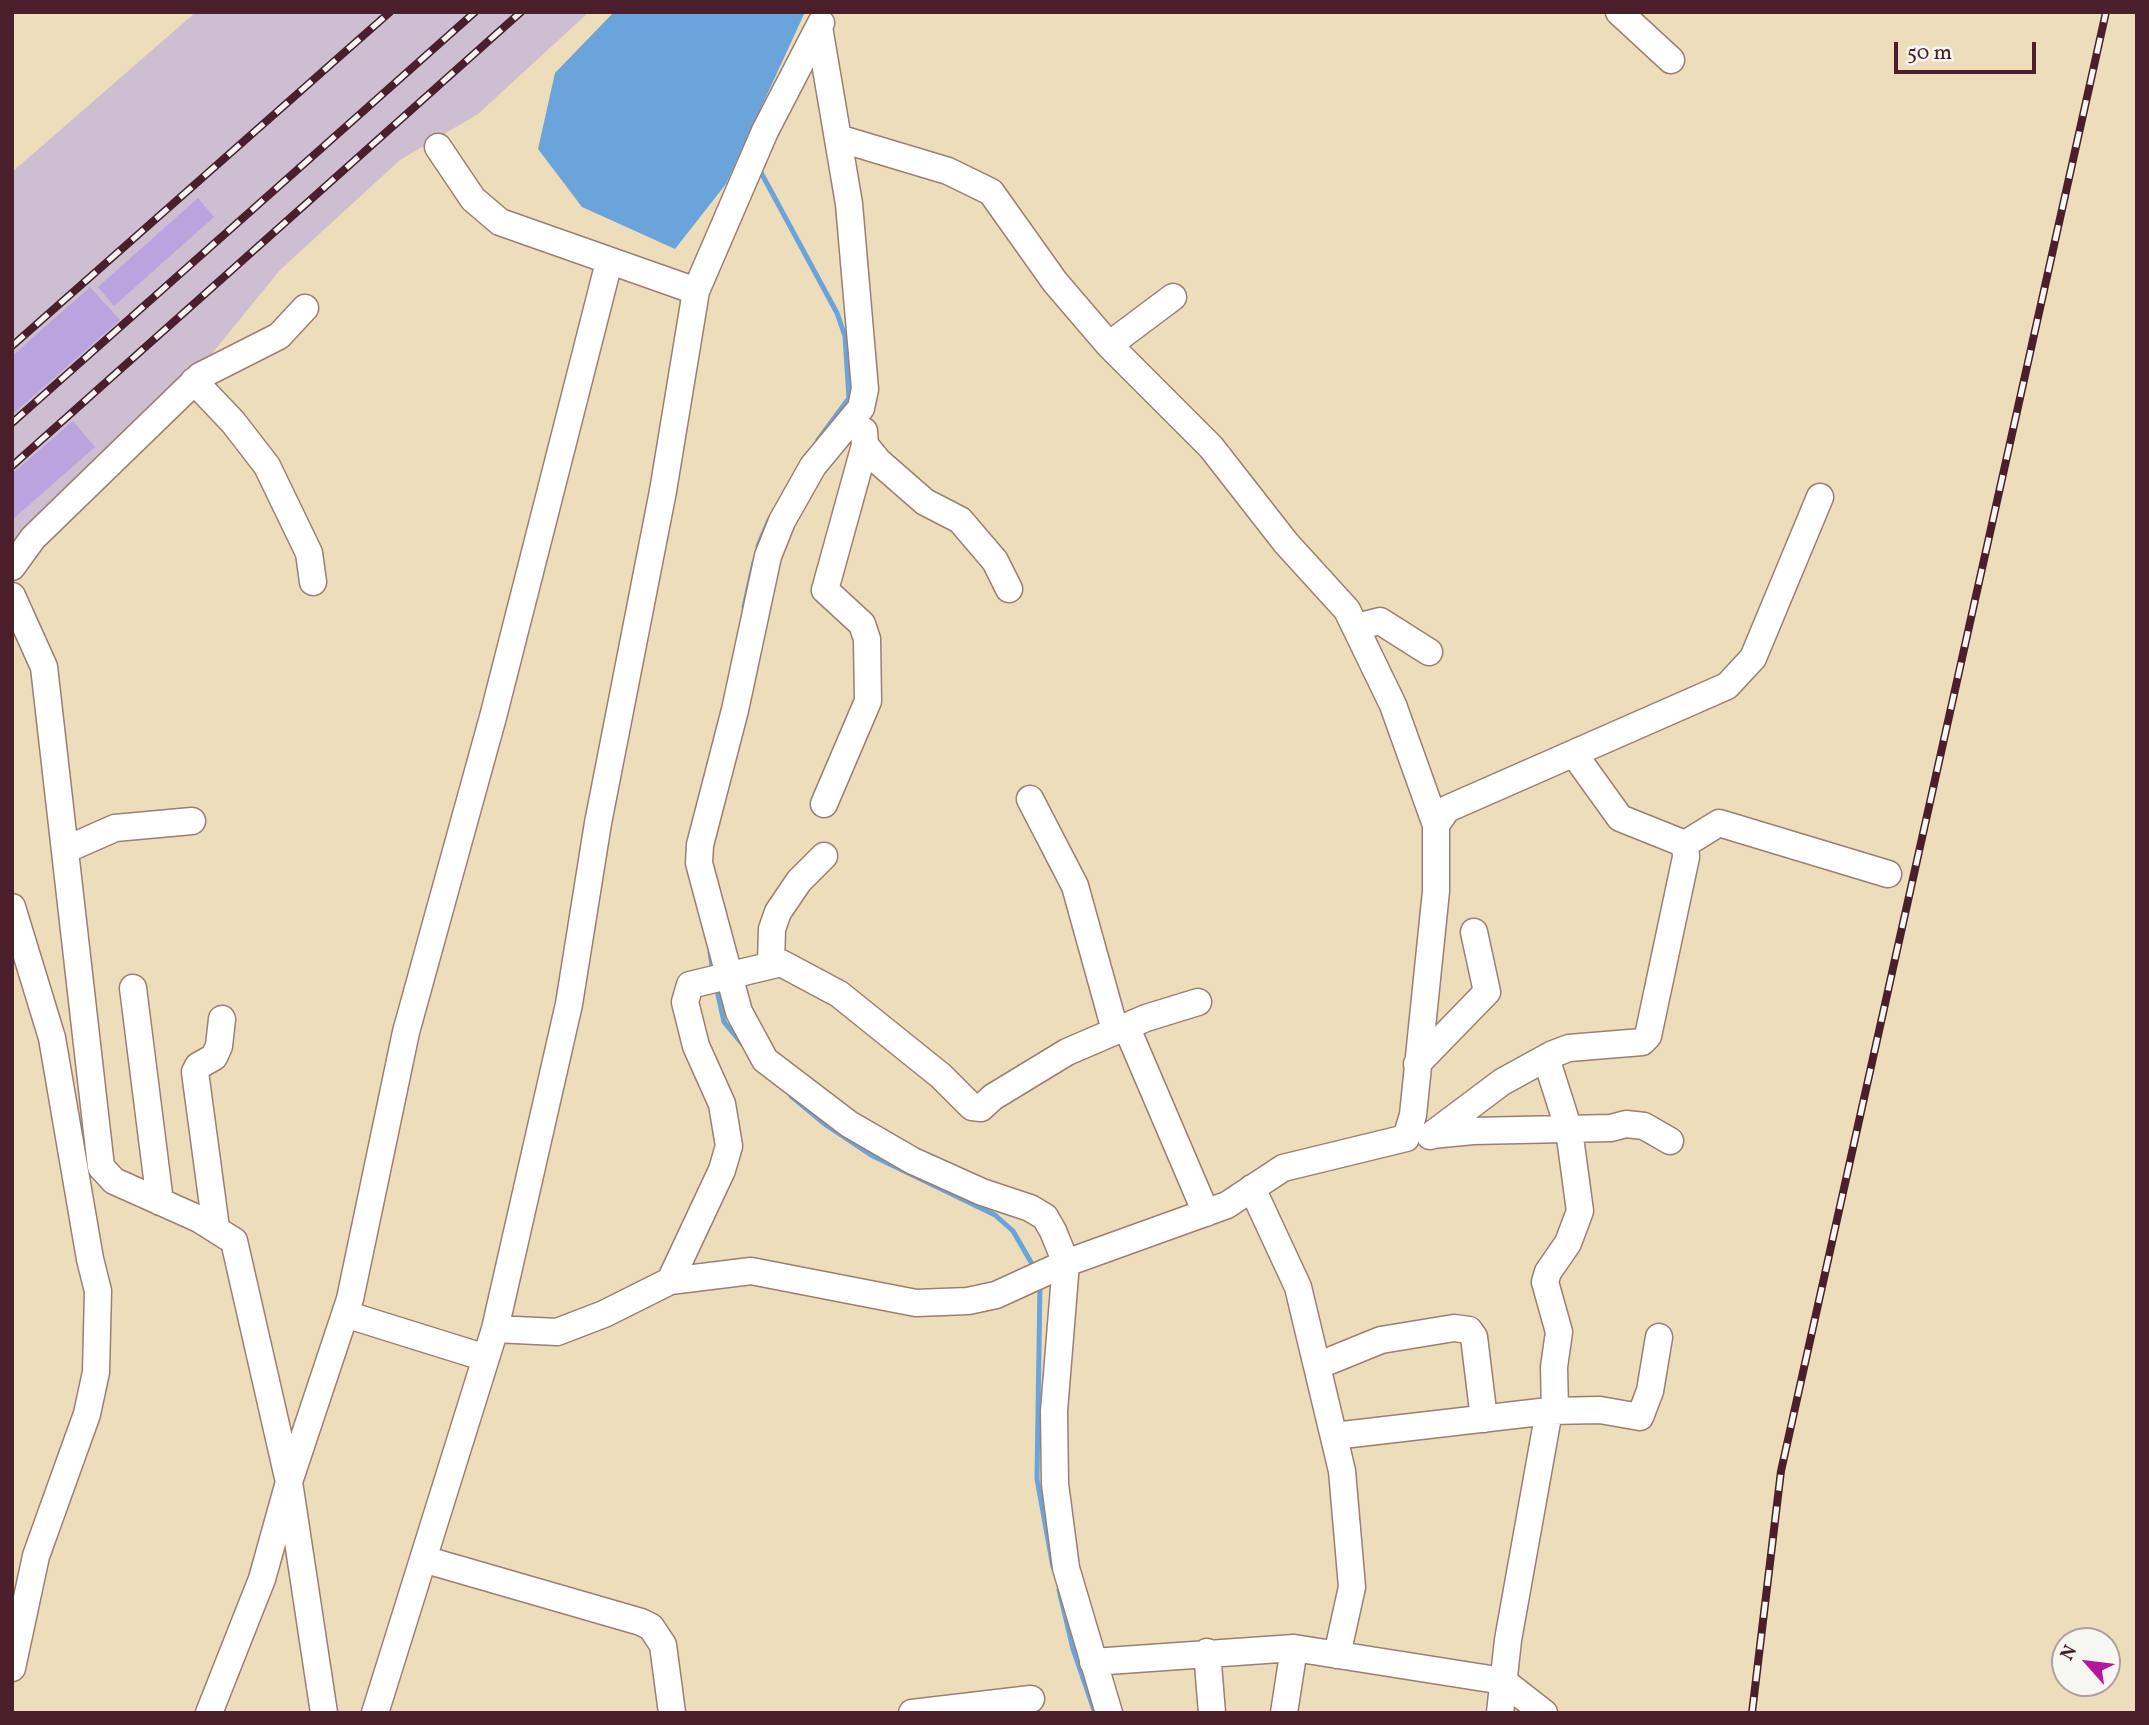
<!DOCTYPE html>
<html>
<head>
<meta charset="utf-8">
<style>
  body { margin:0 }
  #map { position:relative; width:2149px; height:1725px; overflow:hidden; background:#eeddba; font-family:Vollkorn,serif }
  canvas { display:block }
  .frame { position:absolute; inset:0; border:14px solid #4a1f2b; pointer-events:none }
  .north { position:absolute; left:2051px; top:1627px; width:70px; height:70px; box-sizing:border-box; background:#f6f6f2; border:2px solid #b1a0a2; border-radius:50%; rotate:298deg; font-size:19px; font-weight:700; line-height:28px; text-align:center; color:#4a1f2b }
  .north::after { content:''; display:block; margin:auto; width:24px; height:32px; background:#b5179e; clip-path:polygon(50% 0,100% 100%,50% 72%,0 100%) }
  .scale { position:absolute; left:1894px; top:42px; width:142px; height:32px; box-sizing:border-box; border:4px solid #4a1f2b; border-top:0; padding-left:9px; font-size:21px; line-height:24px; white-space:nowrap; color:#4a1f2b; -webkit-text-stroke:5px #f6f6f2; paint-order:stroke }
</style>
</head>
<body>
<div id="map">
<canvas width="2149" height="1725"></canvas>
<div class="frame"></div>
<div class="north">N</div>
<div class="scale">50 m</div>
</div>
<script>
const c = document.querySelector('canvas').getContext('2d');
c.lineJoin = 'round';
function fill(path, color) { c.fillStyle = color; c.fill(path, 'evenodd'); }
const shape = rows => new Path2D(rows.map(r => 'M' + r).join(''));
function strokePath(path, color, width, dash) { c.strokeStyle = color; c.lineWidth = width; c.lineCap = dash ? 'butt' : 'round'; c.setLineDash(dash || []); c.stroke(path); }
const industrial = shape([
  [196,12,589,12,478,114,400,160,280,270,171,404,12,549,12,172]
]);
const water = shape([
  [614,12,805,12,726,184,675,249,582,207,538,149,555,73]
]);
const stream = shape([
  [758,167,837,313,845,336,849,398,818,440],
  [758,546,769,520],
  [744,607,754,562],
  [710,952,713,973],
  [716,986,724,1022,743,1045],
  [791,1096,826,1125,871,1155,995,1215,1013,1231,1035,1269],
  [1040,1284,1037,1479,1053,1567],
  [1059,1590,1073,1649,1095,1713]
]);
const building = shape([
  [198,198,214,217,114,306,98,287],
  [90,287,120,320,12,415,12,356],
  [73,421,95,447,12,520,12,474]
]);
const minor = shape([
  [1619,12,1671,60],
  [819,27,849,204,865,389,861,408,813,466,782,521,768,556,735,710,700,845,699,863,739,1012,765,1060,849,1124,913,1161,982,1192,1030,1208,1045,1217,1053,1231,1066,1263,1054,1411,1055,1484,1066,1568,1109,1713],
  [838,138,948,171,991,192,1055,282,1109,345,1211,447,1286,543,1347,610,1393,705,1436,825],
  [438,147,473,199,500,222,696,291],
  [1109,345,1173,297],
  [194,381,233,422,267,466,309,553,313,582],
  [864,431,865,445,878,461,925,502,960,520,995,561,1009,589],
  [12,567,33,538,200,376,279,336,305,308],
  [12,596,44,667,101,1167,114,1181,199,1219,234,1241,289,1482,262,1579,209,1713],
  [1356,627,1380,621,1429,652],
  [1030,799,1075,886,1115,1030],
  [824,804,868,701,867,639,862,624,825,590,865,445],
  [1685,844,1719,823,1888,874],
  [65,850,115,828,192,821],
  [12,907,52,1038,90,1259,98,1291,96,1372,87,1414,36,1556,12,1668],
  [771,963,772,929,778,912,799,881,824,856],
  [133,988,160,1202],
  [1126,1026,1206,1213],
  [1546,1058,1569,1130,1580,1211,1568,1243,1548,1272,1545,1282,1559,1332,1554,1367,1555,1411],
  [1417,1064,1487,992,1474,932],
  [1432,1135,1473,1131,1611,1128,1626,1124,1644,1126,1670,1141],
  [1430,1136,1502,1082,1553,1054,1569,1048,1642,1042,1648,1036,1686,857,1685,844,1620,818,1574,754],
  [1252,1188,1298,1287,1342,1471,1352,1587,1337,1655],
  [216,1228,195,1072,198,1066,214,1057,219,1046,222,1019],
  [670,1281,722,1170,729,1146,722,1104,696,1046,685,1002,690,985,781,963,839,994,941,1076,972,1107,981,1108,993,1097,1067,1052,1146,1018,1198,1002],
  [345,1314,486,1358],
  [495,1329,557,1332,604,1314,670,1281,751,1271,916,1303,968,1301,996,1295,1066,1263,1227,1205,1283,1168,1406,1138,1413,1115,1436,891,1436,825,1447,809,1727,686,1753,658,1820,497],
  [1317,1366,1381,1340,1454,1328,1469,1330,1474,1337,1484,1419],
  [1334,1436,1549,1411,1600,1410,1640,1417,1650,1391,1659,1337],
  [423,1559,641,1622,651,1627,663,1645,672,1713],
  [1207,1652,1212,1713],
  [1093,1662,1294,1648,1503,1681,1544,1713],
  [324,1713,289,1482,350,1299,406,1032,493,717,609,262],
  [375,1713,495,1329,569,1004,598,823,663,491,696,291,765,131,821,23],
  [912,1713,1031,1699],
  [1284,1713,1294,1648],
  [1500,1713,1508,1640,1549,1411]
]);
const rail = shape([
  [12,346,390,12],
  [12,423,475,12],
  [12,466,521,12],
  [1752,1713,1781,1471,2106,12]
]);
fill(industrial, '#cebed1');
fill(water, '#6aa4da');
strokePath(stream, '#6aa4da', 5);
fill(building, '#baa4df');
strokePath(minor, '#9c7e72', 29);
strokePath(minor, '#fff', 26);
strokePath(rail, '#4a1f2b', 8);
strokePath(rail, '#f6f6f2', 5, [16]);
</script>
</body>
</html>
